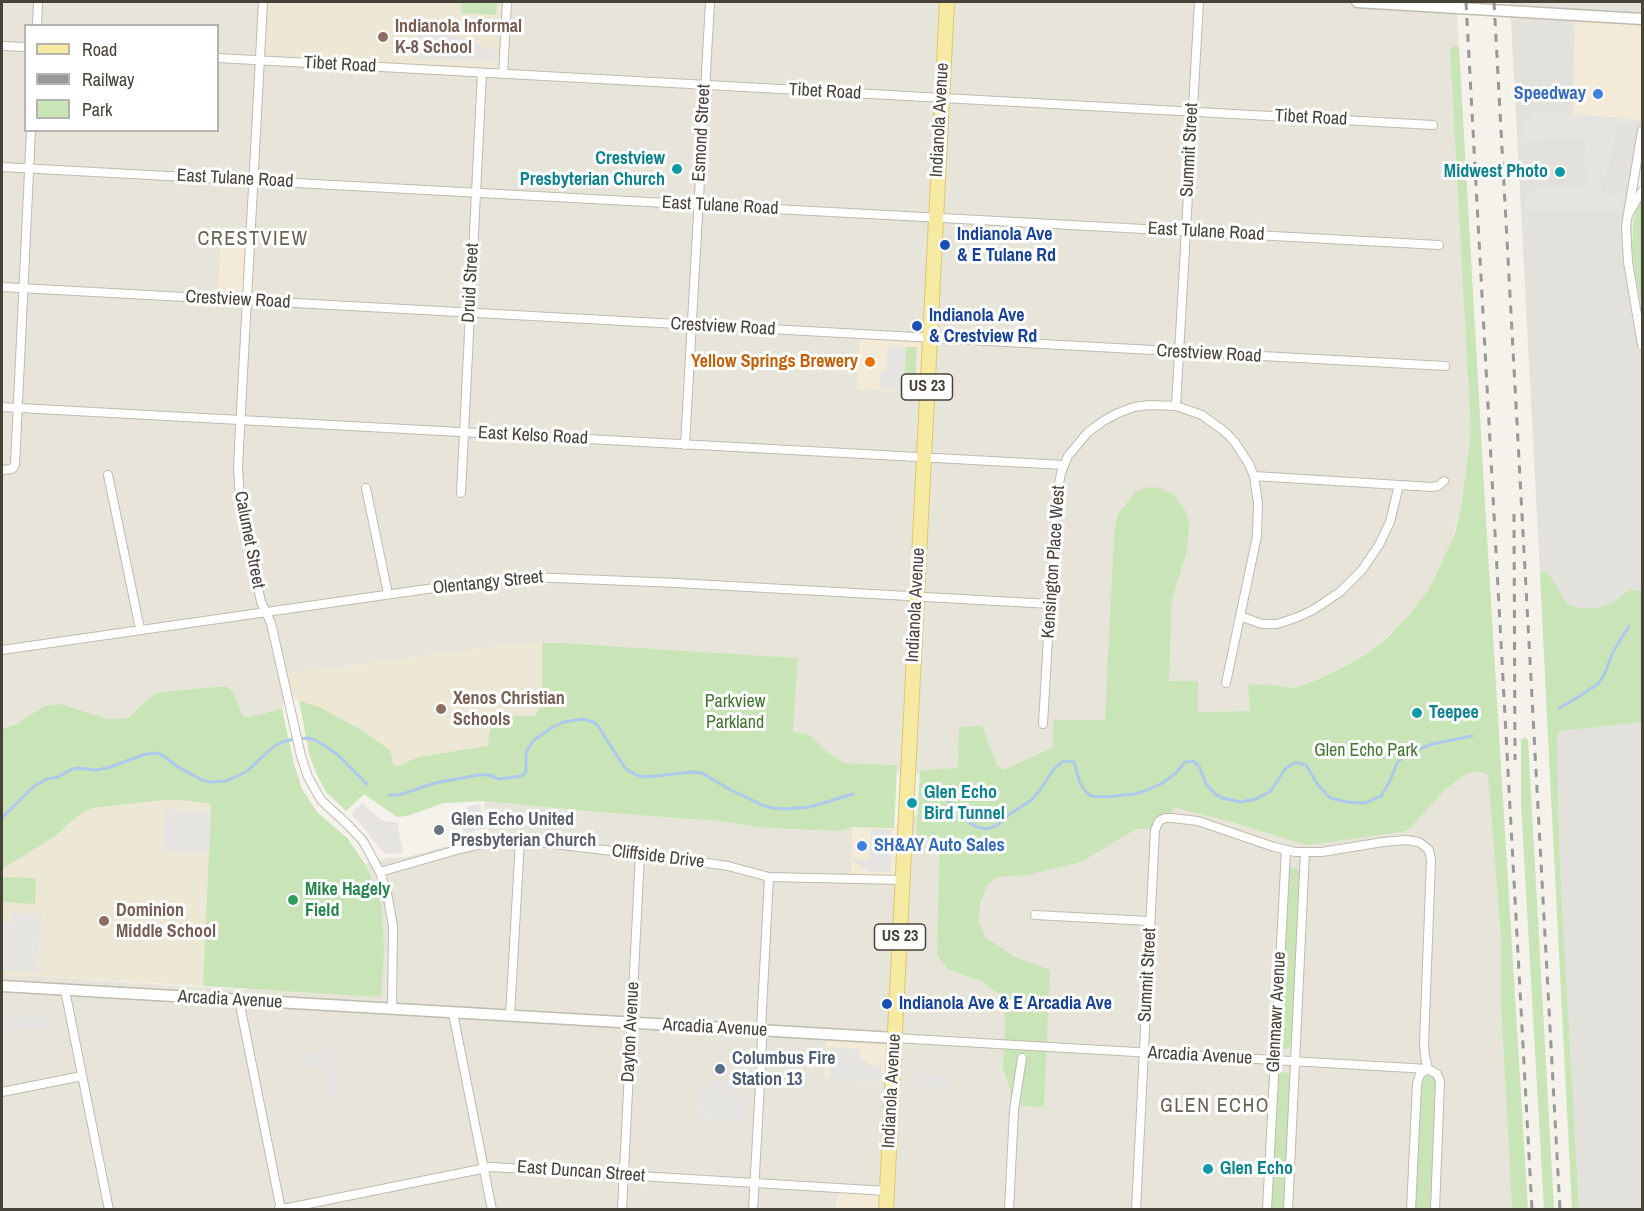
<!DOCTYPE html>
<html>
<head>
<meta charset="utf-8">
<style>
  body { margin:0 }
  #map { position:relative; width:1644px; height:1211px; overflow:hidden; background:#f4f2ea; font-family:"Archivo Narrow",sans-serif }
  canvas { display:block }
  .frame { position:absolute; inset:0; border:3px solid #474339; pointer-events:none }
  .legend { position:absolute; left:24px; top:24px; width:195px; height:108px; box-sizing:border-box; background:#fff; border:2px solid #b5b4b0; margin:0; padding:8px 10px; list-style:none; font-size:18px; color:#474339 }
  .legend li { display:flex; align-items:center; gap:12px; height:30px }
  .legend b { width:30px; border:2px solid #b5b4b0 }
</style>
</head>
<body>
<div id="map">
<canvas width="1644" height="1211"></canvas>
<div class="frame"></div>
<ul class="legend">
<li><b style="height:8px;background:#f6e9a1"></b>Road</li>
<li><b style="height:8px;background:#989898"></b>Railway</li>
<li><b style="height:16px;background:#c9e4b6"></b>Park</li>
</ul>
</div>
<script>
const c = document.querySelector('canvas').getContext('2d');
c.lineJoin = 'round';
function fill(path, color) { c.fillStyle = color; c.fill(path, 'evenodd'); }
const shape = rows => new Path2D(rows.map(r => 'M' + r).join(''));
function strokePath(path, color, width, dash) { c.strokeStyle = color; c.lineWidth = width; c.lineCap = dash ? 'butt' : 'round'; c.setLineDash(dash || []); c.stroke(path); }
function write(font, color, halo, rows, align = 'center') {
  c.font = font + ' "Archivo Narrow",sans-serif'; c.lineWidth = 6; c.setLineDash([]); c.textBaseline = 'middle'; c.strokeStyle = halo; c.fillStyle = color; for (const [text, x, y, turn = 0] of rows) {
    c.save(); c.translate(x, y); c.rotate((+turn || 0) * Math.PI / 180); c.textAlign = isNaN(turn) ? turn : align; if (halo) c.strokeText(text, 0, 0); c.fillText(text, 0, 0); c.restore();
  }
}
const residential = shape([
  [2,2,1456,2,1459,46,1454,45,1450,50,1471,434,1461,506,1450,546,1433,582,1417,605,1399,626,1368,653,1344,667,1319,679,1294,688,1279,687,1251,711,1198,712,1169,681,1172,601,1187,551,1189,524,1114,532,1106,720,1053,720,1053,747,1003,770,959,727,958,768,920,770,920,774,897,773,897,765,844,763,828,753,810,735,793,732,798,658,563,643,511,645,283,675,286,691,282,709,248,717,243,715,233,692,227,686,161,692,150,697,128,718,121,719,108,719,61,704,2,729],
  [26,26,218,26,218,130,26,130],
  [929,338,926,393,903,391],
  [1478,772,1484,773,1488,776,1501,940,1501,1005,1512,1209,886,1210,838,1188,836,1210,2,1209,2,974,245,990,384,950,382,908,378,892,365,864,387,858,407,857,488,835,484,801,597,812,718,821,766,828,839,831,852,827,894,828,916,815,1159,806,1176,807,1232,822,1292,841,1401,832,1452,784,1469,773]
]);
const commercial = shape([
  [1575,12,1642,17,1642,121,1573,115],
  [221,240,248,241,245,299,217,297],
  [860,334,929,338,926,393,857,389],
  [852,827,904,828,901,878,851,877],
  [827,1033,897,1038,895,1083,824,1078],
  [838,1188,887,1191,886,1209,836,1210]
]);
const industrial = shape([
  [1510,2,1642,2,1642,17,1575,13,1573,115,1642,121,1642,149,1627,205,1636,209,1632,230,1632,242,1635,273,1642,310,1642,591,1628,590,1614,602,1597,608,1581,608,1567,605,1547,571,1540,573],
  [1642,722,1642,1209,1579,1209,1560,866,1557,735,1561,731]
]);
const education = shape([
  [263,2,507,2,503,74,260,60],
  [551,643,543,773,405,767,386,763,317,706,299,701,286,691,282,675,511,645],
  [164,800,181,800,211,804,203,986,2,974,2,869,54,837,79,815,92,808]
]);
const green = shape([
  [462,2,497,2,496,15,461,13],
  [1454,45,1459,46,1484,487,1528,1209,1512,1209,1501,1005,1501,940,1488,776,1484,773,1478,772,1469,773,1460,778,1444,791,1408,830,1401,832,1309,845,1292,841,1232,822,1173,807,1172,818,1165,818,1156,829,1136,829,1081,862,1028,875,998,877,988,884,980,903,979,922,986,938,1017,958,1050,970,1044,1107,1015,1105,1003,1068,1005,1021,1003,1004,998,993,981,981,948,969,942,962,937,952,940,838,916,837,920,770,958,768,959,727,982,726,997,765,1003,770,1053,747,1053,720,1105,720,1114,532,1118,514,1136,491,1149,487,1161,488,1176,497,1186,512,1189,524,1187,551,1172,601,1169,681,1198,681,1198,712,1250,711,1248,685,1262,684,1294,688,1319,679,1344,667,1368,653,1389,636,1408,616,1425,594,1433,582,1455,533,1461,506,1471,434,1450,50],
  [1642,201,1642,310,1635,273,1632,242,1634,219,1636,209,1640,202],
  [906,347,917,347,915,391,903,391],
  [1547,571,1567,604,1581,608,1597,608,1614,602,1628,590,1642,591,1642,722,1561,731,1557,735,1560,866,1579,1209,1572,1209,1547,718,1540,573],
  [542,643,563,643,798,658,793,732,810,735,828,753,844,763,897,765,894,828,852,827,839,831,766,828,718,821,597,812,484,801,444,803,407,816,397,817,364,794,346,811,326,792,317,775,310,757,299,701,317,706,360,729,390,750,393,764,398,766,418,757,488,746,490,730,506,716,535,716,542,703],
  [227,686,233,692,243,715,248,717,282,709,294,764,302,789,317,812,347,838,365,864,378,892,382,908,384,950,381,997,203,986,211,804,181,800,164,800,92,808,79,815,54,837,2,869,2,729,16,724,45,706,61,704,108,719,121,719,128,718,150,697,161,692],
  [1525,737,1528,740,1554,1209,1544,1209,1521,804,1521,740],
  [1292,867,1298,869,1300,874,1292,1042,1289,1048,1284,1049,1280,1046,1279,1043,1289,870],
  [2,877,36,878,35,904,2,902],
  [1280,1072,1288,1073,1290,1079,1284,1209,1271,1210,1277,1075],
  [1431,1073,1437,1080,1431,1209,1414,1210,1421,1080,1425,1074]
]);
const parking = shape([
  [418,30,456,32,455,36,495,50,496,59,495,62,416,58],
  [1532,111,1636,119,1635,129,1633,126,1626,124,1618,125,1606,178,1603,178,1600,182,1601,190,1605,195,1614,196,1623,192,1619,212,1526,212,1525,196,1533,193,1534,188,1587,186,1584,138,1522,142,1522,120,1532,119],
  [888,346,906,347,903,391,879,389,880,371,886,371],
  [362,803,376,816,386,822,397,822,403,853,386,854,379,848,366,830,351,814],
  [480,804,486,828,464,834,461,818,467,807],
  [165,809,211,812,209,854,180,853,179,851,163,850],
  [871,829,892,830,891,872,871,872,853,862,853,859,870,859],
  [11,912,41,914,38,972,2,970,2,921,10,921],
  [2,1015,49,1017,48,1030,2,1030],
  [830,1047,860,1049,860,1059,867,1060,867,1065,882,1066,881,1082,829,1079],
  [331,1049,341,1099,330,1101,323,1067,306,1070,303,1055],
  [916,1072,938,1073,939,1075,951,1076,951,1088,915,1086],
  [710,1080,733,1082,732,1094,748,1095,747,1121,696,1119,697,1090,709,1090]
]);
const stream = shape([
  [1559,708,1572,701,1598,684,1605,673,1613,652,1629,626],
  [930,793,945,798,970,823,977,827,987,829,998,825,1010,814,1030,801,1037,794,1054,769,1063,761,1074,762,1080,783,1086,792,1091,796,1104,797,1135,794,1145,791,1161,784,1176,773,1185,762,1193,761,1199,766,1206,784,1215,794,1222,798,1241,802,1256,799,1271,791,1285,769,1294,763,1298,763,1306,765,1318,785,1330,798,1347,802,1365,803,1381,796,1390,781,1397,763,1406,754,1432,744,1472,736],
  [389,795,399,795,435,783,478,775,489,775,499,779,522,776,526,772,526,753,529,747,534,740,553,727,564,722,583,719,595,723,598,726,623,765,627,770,639,776,646,777,691,772,702,773,727,788,762,805,773,808,784,809,810,807,853,794],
  [2,818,34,786,47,779,58,777,70,770,77,768,96,770,107,768,146,754,157,753,162,755,178,767,202,780,210,782,226,781,246,772,273,747,282,742,294,739,308,738,315,740,327,747,338,755,367,784]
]);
const minor = shape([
  [263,2,238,466,240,501,261,602,271,623,301,756,308,777,321,800,348,825,363,841,380,872,387,893,393,926,392,1009],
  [37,26,38,2],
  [2,46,26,47],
  [218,58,1433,125],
  [503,74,507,2],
  [1642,131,1626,226,1628,262,1642,345],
  [2,167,1439,245],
  [1629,213,1642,191],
  [2,287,1445,366],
  [1176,406,1199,2],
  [2,407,1064,465],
  [685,445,710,2],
  [2,470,12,469,15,465,31,130],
  [108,475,140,629],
  [1254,476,1432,487,1438,486,1444,481],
  [366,488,388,594],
  [461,493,482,73],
  [1240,616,1262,624,1277,624,1298,617,1313,610,1340,592,1362,570,1379,545,1390,522,1399,485],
  [2,650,420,590,510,578,530,577,677,583,1050,604],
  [1043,724,1056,500,1061,473,1068,456,1088,432,1105,420,1118,413,1134,407,1149,405,1176,406,1202,415,1224,431,1234,441,1249,464,1254,476,1258,503,1257,536,1226,683],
  [380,872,460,849,504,839,520,840,672,858,728,866,769,877,903,880],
  [1035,915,1150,921],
  [65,990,109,1210],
  [239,1000,281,1210],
  [453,1013,492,1210],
  [510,1016,520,840],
  [895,1038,1428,1069],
  [2,1092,82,1076],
  [278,1210,491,1167,887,1191],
  [622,1210,640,854],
  [753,1210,761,1066,762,1035,761,1029,769,877],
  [1009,1210,1014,1110,1022,1058],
  [1136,1210,1155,830,1159,821,1165,818,1172,818,1198,821,1274,847,1295,852,1322,852,1383,842,1406,840,1419,842,1429,850,1431,860,1424,1044,1425,1056,1428,1069,1437,1074,1440,1081,1435,1210],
  [1267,1210,1286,850],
  [1288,1210,1305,852],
  [1411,1210,1417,1084,1420,1074,1428,1069]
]);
const tertiary = shape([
  [1357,2,1642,19],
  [2,986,895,1038]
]);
const primary = shape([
  [886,1210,947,2]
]);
const rail = shape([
  [1466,2,1532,1210],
  [1494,2,1560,1210],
  [1514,514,1515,760]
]);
const markers = [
  [383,37,6,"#8d6e63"],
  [1598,94,6,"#3f7fe0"],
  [677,169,6,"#0f9aa8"],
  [1560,172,6,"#0f9aa8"],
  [945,245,6,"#1a4fb4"],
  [917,326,6,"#1a4fb4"],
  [870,362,6,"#e8710a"],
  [441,709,6,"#8d6e63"],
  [1417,713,6,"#0f9aa8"],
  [912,803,6,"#0f9aa8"],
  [439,830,6,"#6b7280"],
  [862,846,6,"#3f7fe0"],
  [293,900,6,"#2e9e5b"],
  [104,921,6,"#8d6e63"],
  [887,1004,6,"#1a4fb4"],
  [720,1069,6,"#5c6f8a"],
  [1208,1169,6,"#0f9aa8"]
];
const shields = [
  [927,387,51],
  [900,937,51]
];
const shieldNames = [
  ["US 23",927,387],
  ["US 23",900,937]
];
const educationNames = [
  ["Indianola Informal",395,27],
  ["K-8 School",395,48],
  ["Xenos Christian",453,699],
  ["Schools",453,720],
  ["Dominion",116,911],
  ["Middle School",116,932]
];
const streetNames = [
  ["Tibet Road",340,65,3],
  ["Tibet Road",825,92,3],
  ["Tibet Road",1311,118,3],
  ["Indianola Avenue",940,120,-87],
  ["Esmond Street",702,133,-87],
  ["Summit Street",1190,150,-87],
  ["East Tulane Road",235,179,3],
  ["East Tulane Road",720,206,3],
  ["East Tulane Road",1206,232,3],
  ["Druid Street",471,283,-87],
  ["Crestview Road",238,300,3],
  ["Crestview Road",723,327,3],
  ["Crestview Road",1209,354,3],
  ["East Kelso Road",533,436,3],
  ["Calumet Street",249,540,79],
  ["Kensington Place West",1054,562,-86],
  ["Olentangy Street",488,583,-6],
  ["Indianola Avenue",916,605,-87],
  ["Cliffside Drive",658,857,7],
  ["Summit Street",1148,975,-87],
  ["Arcadia Avenue",230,1000,3],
  ["Glenmawr Avenue",1277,1012,-87],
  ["Arcadia Avenue",715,1028,3],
  ["Dayton Avenue",631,1032,-87],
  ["Arcadia Avenue",1200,1056,3],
  ["Indianola Avenue",892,1091,-87],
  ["East Duncan Street",581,1172,4]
];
const shopNames = [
  ["Speedway",1586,94],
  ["SH&AY Auto Sales",874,846,"left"]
];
const cultureNames = [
  ["Crestview",665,159,"right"],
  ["Presbyterian Church",665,180,"right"],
  ["Midwest Photo",1548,172,"right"],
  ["Teepee",1429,713],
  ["Glen Echo",924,793],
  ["Bird Tunnel",924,814],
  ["Glen Echo",1220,1169]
];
const transitNames = [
  ["Indianola Ave",957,235],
  ["& E Tulane Rd",957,256],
  ["Indianola Ave",929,316],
  ["& Crestview Rd",929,337],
  ["Indianola Ave & E Arcadia Ave",899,1004]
];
const foodNames = [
  ["Yellow Springs Brewery",858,362]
];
const parkNames = [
  ["Parkview",735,702],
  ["Parkland",735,723],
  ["Glen Echo Park",1366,751]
];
const worshipNames = [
  ["Glen Echo United",451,820],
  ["Presbyterian Church",451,841]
];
const leisureNames = [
  ["Mike Hagely",305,890],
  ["Field",305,911]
];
const serviceNames = [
  ["Columbus Fire",732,1059],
  ["Station 13",732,1080]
];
const neighbourhoodNames = [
  ["CRESTVIEW",253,240],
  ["GLEN ECHO",1215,1107]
];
fill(residential, '#e7e5d9');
fill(commercial, '#f3ebd7');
fill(industrial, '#e3e1db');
fill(education, '#ece8d5');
fill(green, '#c9e4b6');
fill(parking, '#e6e4e1');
strokePath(stream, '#acc9eb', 3);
strokePath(minor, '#bfbbad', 10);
strokePath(tertiary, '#bfbbad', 13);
strokePath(primary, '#dac971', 16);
strokePath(minor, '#fff', 8);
strokePath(tertiary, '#fff', 10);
strokePath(primary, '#f6e9a1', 14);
strokePath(rail, '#989898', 3, [8, 8]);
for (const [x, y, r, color] of markers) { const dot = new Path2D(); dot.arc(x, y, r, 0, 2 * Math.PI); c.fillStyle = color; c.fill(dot); strokePath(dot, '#fff', 2); }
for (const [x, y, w] of shields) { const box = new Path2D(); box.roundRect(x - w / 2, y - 13, w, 26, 4.5); c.fillStyle = '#fff'; c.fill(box); strokePath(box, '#474339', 1.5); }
write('bold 16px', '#474339', null, shieldNames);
write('bold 18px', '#785e54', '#fff', educationNames, 'left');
write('18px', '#474339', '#fff', streetNames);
write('bold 18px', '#366cbe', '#fff', shopNames, 'right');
write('bold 18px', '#0d838f', '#fff', cultureNames, 'left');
write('bold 18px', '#164399', '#fff', transitNames, 'left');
write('bold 18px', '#c56008', '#fff', foodNames, 'right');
write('18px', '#417530', '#fff', parkNames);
write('bold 18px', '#5b616d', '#fff', worshipNames, 'left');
write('bold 18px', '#27864d', '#fff', leisureNames, 'left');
write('bold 18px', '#4e5e75', '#fff', serviceNames, 'left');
c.letterSpacing = '1.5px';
write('20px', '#696351', '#fff', neighbourhoodNames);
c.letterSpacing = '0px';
</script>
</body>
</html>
